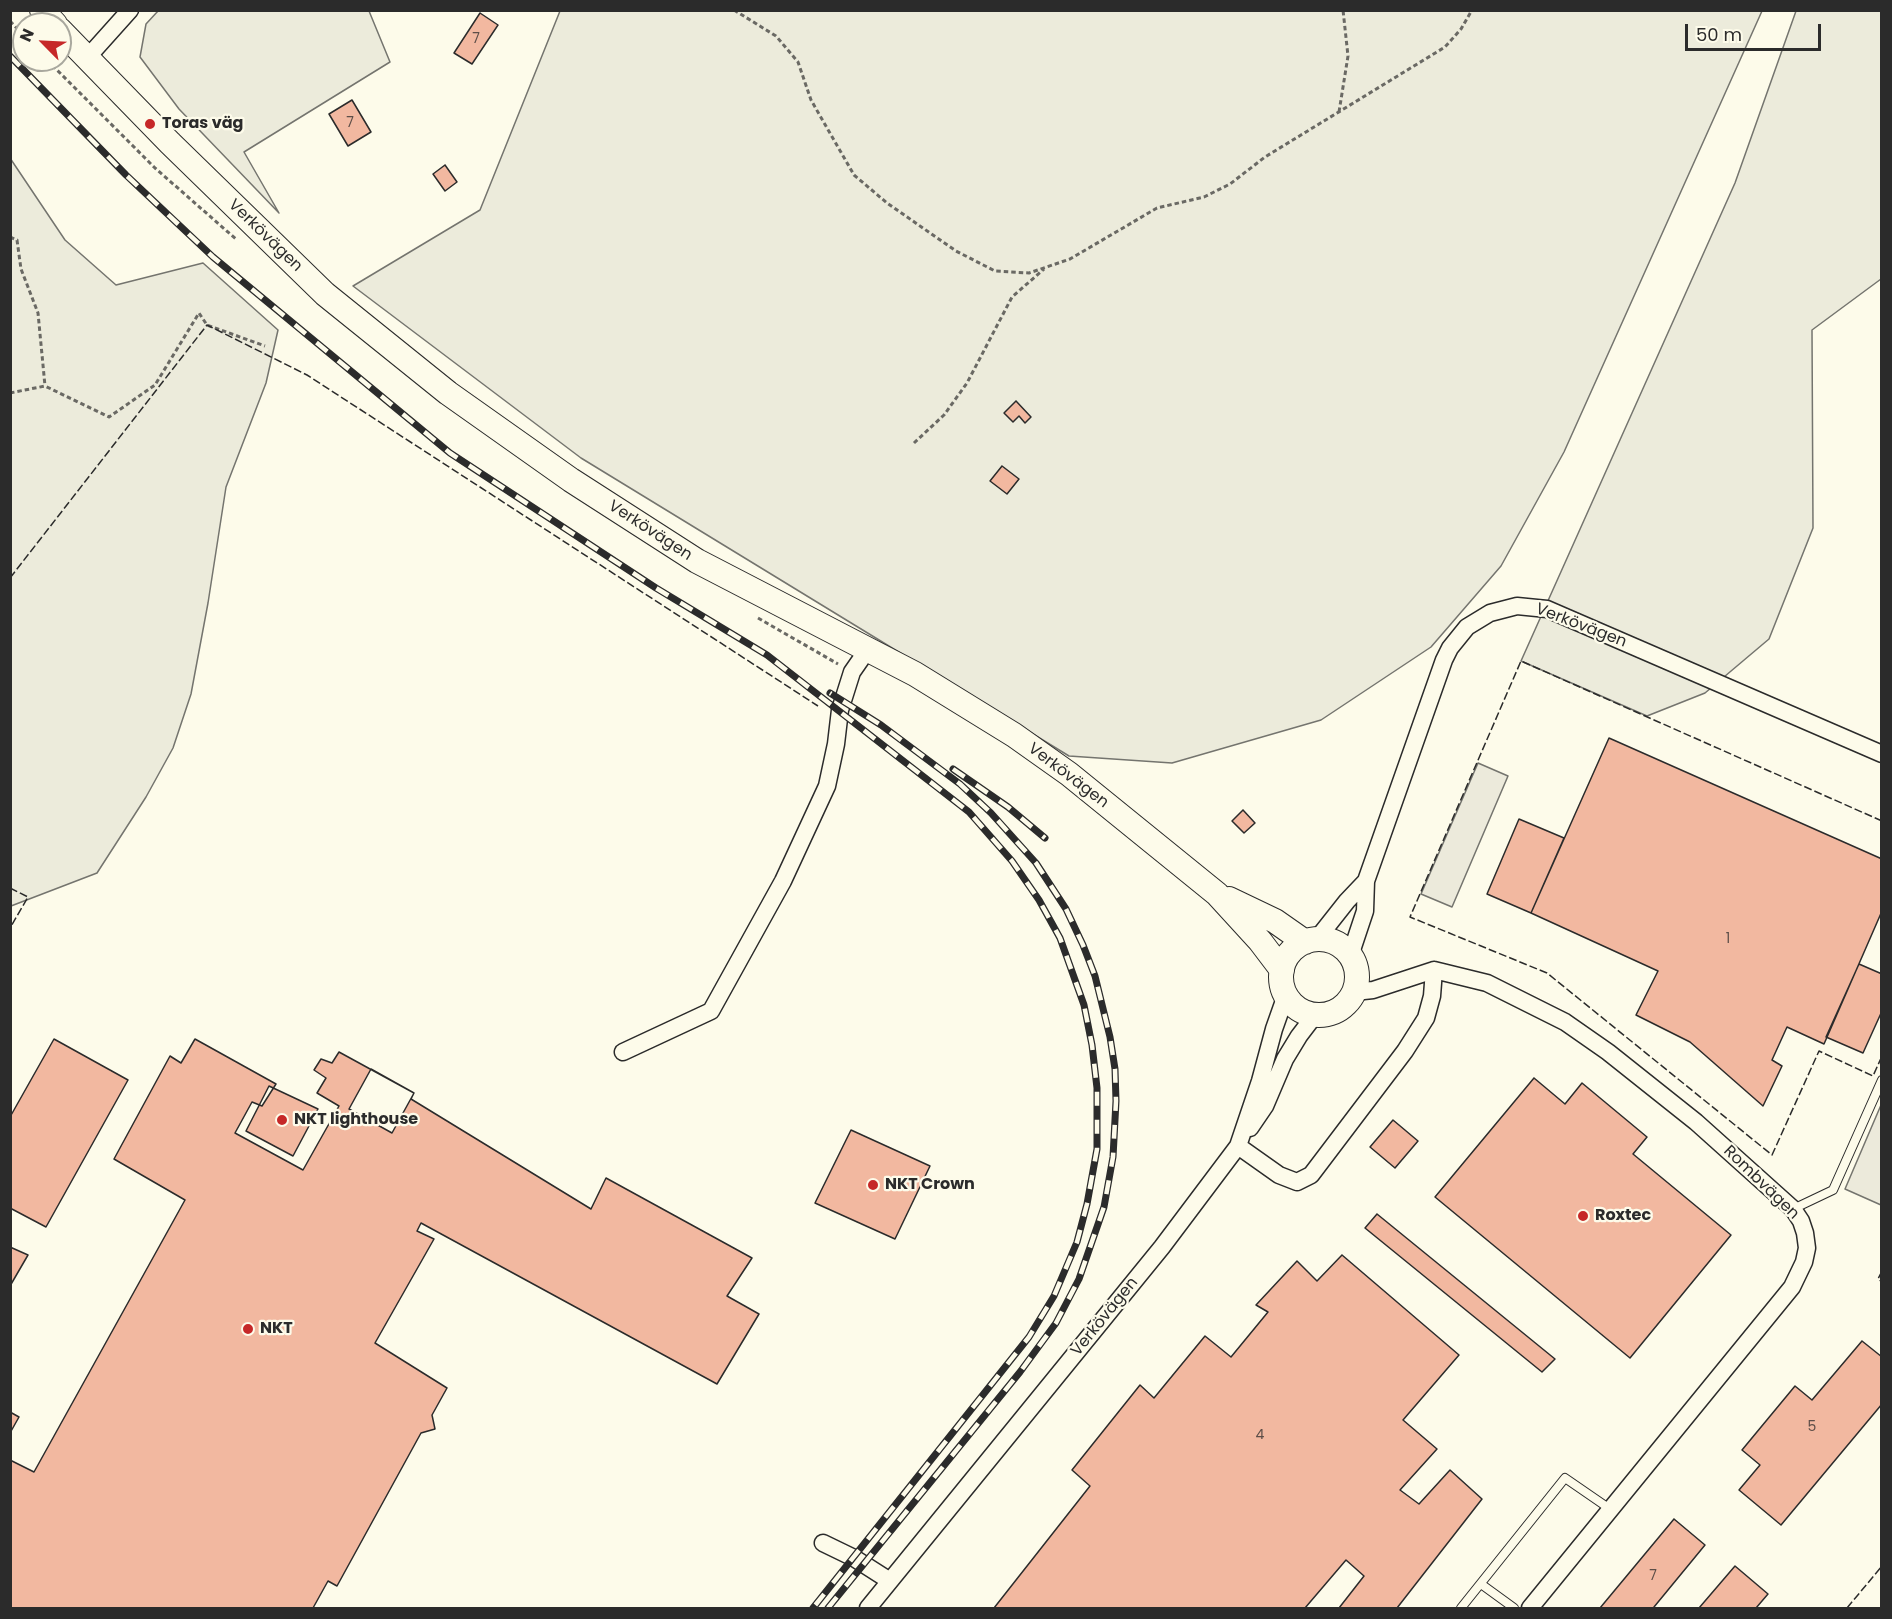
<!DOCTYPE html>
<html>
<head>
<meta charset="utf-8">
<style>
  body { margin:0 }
  #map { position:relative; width:1892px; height:1619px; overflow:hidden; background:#fdfbea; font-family:Poppins,sans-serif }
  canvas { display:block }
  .frame { position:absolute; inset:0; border:12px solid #2b2b2b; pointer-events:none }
  .north { position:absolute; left:12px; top:12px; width:60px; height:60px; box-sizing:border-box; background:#fdfbea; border:2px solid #a9a89e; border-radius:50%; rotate:294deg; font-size:16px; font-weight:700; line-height:24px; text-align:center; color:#2b2b2b }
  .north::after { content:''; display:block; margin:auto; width:21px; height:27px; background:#c62828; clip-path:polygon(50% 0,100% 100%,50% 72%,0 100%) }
  .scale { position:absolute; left:1685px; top:24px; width:136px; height:27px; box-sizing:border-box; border:3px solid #2b2b2b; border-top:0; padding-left:8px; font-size:18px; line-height:21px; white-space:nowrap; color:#2b2b2b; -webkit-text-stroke:4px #fdfbea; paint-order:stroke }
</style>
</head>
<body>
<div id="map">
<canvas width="1892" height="1619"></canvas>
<div class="frame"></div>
<div class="north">N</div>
<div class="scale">50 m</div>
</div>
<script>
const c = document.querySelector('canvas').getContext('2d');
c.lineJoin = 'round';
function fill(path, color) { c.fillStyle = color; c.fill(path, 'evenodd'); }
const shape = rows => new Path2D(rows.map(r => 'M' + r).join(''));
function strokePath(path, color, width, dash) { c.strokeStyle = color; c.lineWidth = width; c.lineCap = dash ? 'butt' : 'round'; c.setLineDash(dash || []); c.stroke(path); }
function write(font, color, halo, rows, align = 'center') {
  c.font = font + ' Poppins,sans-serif'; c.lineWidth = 4.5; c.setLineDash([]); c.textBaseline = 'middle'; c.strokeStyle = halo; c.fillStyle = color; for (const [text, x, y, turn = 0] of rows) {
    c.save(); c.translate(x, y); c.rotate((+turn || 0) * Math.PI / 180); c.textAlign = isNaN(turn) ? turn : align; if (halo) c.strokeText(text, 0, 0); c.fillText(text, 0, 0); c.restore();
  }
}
const green = shape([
  [369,11,390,62,244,152,279,213,179,109,140,57,146,24,158,11,369,11],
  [560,11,1762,11,1564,452,1501,566,1431,647,1321,720,1172,763,1069,756,581,458,353,286,480,210,560,11],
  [1796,11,1881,11,1881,279,1812,330,1813,528,1769,639,1705,693,1647,716,1521,661,1735,183,1796,11],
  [10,158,65,240,116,285,203,263,278,330,266,383,226,487,208,603,191,694,173,748,146,797,97,873,11,906,10,158]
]);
const parking = shape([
  [1478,763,1508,776,1452,907,1421,894,1478,763],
  [1881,1105,1881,1205,1845,1189,1881,1105]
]);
const building = shape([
  [480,13,498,25,472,64,454,53,480,13],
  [352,100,371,132,348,146,329,114,352,100],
  [445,165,457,182,445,191,433,174,445,165],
  [1016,401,1031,417,1025,423,1019,416,1013,422,1004,413,1016,401],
  [1002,466,1019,479,1007,494,990,481,1002,466],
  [1609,738,1882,859,1882,911,1824,1044,1787,1027,1772,1060,1782,1066,1763,1106,1690,1042,1636,1015,1658,971,1531,913,1609,738],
  [1243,810,1255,823,1244,833,1232,821,1243,810],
  [1519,819,1564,838,1531,913,1487,894,1519,819],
  [1859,964,1882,974,1882,1011,1863,1053,1826,1037,1859,964],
  [54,1039,128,1080,46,1227,10,1208,10,1117,54,1039],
  [195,1039,276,1084,262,1106,252,1102,235,1133,303,1170,339,1106,317,1093,326,1078,314,1070,321,1059,332,1063,339,1052,414,1093,411,1099,591,1209,606,1178,752,1258,727,1296,759,1314,717,1384,421,1223,417,1231,434,1239,375,1343,447,1388,432,1415,435,1429,421,1433,337,1586,328,1581,313,1608,10,1608,10,1460,34,1472,185,1200,114,1159,170,1056,181,1063,195,1039],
  [371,1069,414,1093,392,1133,349,1109,371,1069],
  [1534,1078,1565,1104,1582,1083,1647,1137,1633,1154,1731,1235,1630,1358,1435,1197,1534,1078],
  [269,1086,318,1109,293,1156,246,1131,269,1086],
  [1393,1120,1418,1141,1395,1168,1370,1147,1393,1120],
  [851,1130,930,1166,895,1239,815,1203,851,1130],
  [1377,1214,1555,1359,1542,1372,1365,1228,1377,1214],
  [10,1247,28,1255,10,1286,10,1247],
  [1342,1255,1459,1355,1403,1420,1437,1449,1400,1490,1419,1504,1450,1470,1482,1499,1397,1608,1339,1608,1364,1576,1346,1560,1305,1608,994,1608,1090,1486,1072,1470,1140,1385,1154,1398,1205,1336,1231,1357,1268,1312,1256,1305,1297,1261,1317,1281,1342,1255],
  [1862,1341,1882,1357,1882,1404,1781,1525,1739,1490,1760,1465,1742,1450,1795,1386,1812,1400,1862,1341],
  [10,1412,19,1417,10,1433,10,1412],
  [1674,1519,1705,1545,1654,1607,1655,1608,1600,1608,1674,1519],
  [1735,1566,1768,1594,1756,1608,1699,1608,1735,1566]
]);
const path = shape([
  [734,10,776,36,798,62,811,100,854,175,887,203,956,251,995,271,1029,273,1070,259,1157,208,1204,197,1230,184,1265,157,1445,47,1461,29,1472,10],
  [10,21,24,36],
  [47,60,155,168,237,240],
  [1339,112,1348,56,1343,10],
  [10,237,17,240,21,269,38,313,45,386],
  [10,393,45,386,109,417,155,385,199,313,207,325,265,346],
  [914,443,944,415,967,383,1012,297,1044,269],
  [758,618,838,664]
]);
const service = shape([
  [1793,1209,1833,1190,1882,1080],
  [1481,1584,1514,1608],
  [1461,1608,1565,1478,1610,1509]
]);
const minor = shape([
  [87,58,130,10],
  [1317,939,1347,901,1366,881],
  [1350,956,1365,911,1366,881,1444,660,1450,648,1467,627,1490,613,1517,606,1547,609,1882,754],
  [1354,992,1373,990,1434,970,1487,983,1565,1022,1608,1052,1696,1122,1793,1209,1801,1221,1805,1233,1807,1248,1804,1262,1792,1287,1530,1608],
  [623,1052,711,1011,783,881,827,786,836,744,840,710,852,672,868,649],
  [1250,1128,1265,1106,1285,1059,1299,1036,1315,1015],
  [1238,1146,1279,1175,1297,1182,1311,1175,1405,1051,1426,1018,1432,996,1434,970],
  [823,1543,854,1558,890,1581],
  [868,1608,1162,1247,1238,1146,1260,1081,1274,1029,1286,995]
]);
const secondary = shape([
  [42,10,55,24],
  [60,30,170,143,325,294,448,393,571,480,697,561,915,674,1014,735,1069,774,1217,894,1260,941,1282,970],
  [1229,899,1275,921,1305,942],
  '1281 977a38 38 0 1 1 76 0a38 38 0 1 1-76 0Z'
]);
const rail = shape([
  [10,56,126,175,213,257,450,453,656,588,767,655,969,812,1012,861,1039,900,1060,938,1084,1005,1092,1045,1097,1088,1097,1149,1087,1204,1077,1242,1054,1296,1029,1337,813,1608],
  [953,769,1008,807,1045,838],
  [828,1608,1020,1372,1056,1323,1079,1279,1104,1207,1113,1157,1116,1101,1115,1069,1110,1037,1095,976,1083,945,1066,909,1036,863,991,813,960,784,881,725,830,693]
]);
const fence = shape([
  [10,578,207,325,307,375,818,706],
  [1882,821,1521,661,1410,917,1547,973,1772,1155,1819,1051,1873,1076,1882,1056],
  [10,888,28,897,10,928],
  [1882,1271,1878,1279,1882,1282],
  [1847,1608,1882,1566]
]);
const markers = [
  [150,124,6,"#c62828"],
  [282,1120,6,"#c62828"],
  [873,1185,6,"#c62828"],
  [1583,1216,6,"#c62828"],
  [248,1329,6,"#c62828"]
];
const numberNames = [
  ["7",476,39],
  ["7",350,123],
  ["1",1728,939],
  ["5",1812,1427],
  ["4",1260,1435],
  ["7",1653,1576]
];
const poiNames = [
  ["Toras väg",162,124],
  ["NKT lighthouse",294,1120],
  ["NKT Crown",885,1185],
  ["Roxtec",1595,1216],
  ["NKT",260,1329]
];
const streetNames = [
  ["Verkövägen",265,236,44],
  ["Verkövägen",650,531,33],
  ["Verkövägen",1581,626,21],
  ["Verkövägen",1068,776,37],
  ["Rombvägen",1761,1183,44],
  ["Verkövägen",1105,1317,-51]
];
fill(green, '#ecebdb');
strokePath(green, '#74746e', 1.5);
fill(parking, '#eceadb');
strokePath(parking, '#74746e', 1.5);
fill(building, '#f2b8a0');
strokePath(building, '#2b2b2b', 1.5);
strokePath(service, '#2b2b2b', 10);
strokePath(minor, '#2b2b2b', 19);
strokePath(secondary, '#2b2b2b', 26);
strokePath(path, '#6a6964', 3, [4.5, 3]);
strokePath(service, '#fdfbea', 8);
strokePath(minor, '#fdfbea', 16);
strokePath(secondary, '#fdfbea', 24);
strokePath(rail, '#2b2b2b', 7);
strokePath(rail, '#fdfbea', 4.5, [14]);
strokePath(fence, '#2b2b2b', 1.5, [8, 3]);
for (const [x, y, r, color] of markers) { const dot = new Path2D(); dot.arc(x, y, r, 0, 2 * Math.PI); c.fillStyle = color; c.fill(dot); strokePath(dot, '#fdfbea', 2); }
write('14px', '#5d4e48', null, numberNames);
write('bold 16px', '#2b2b2b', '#fdfbea', poiNames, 'left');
write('16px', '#2b2b2b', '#fdfbea', streetNames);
</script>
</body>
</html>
